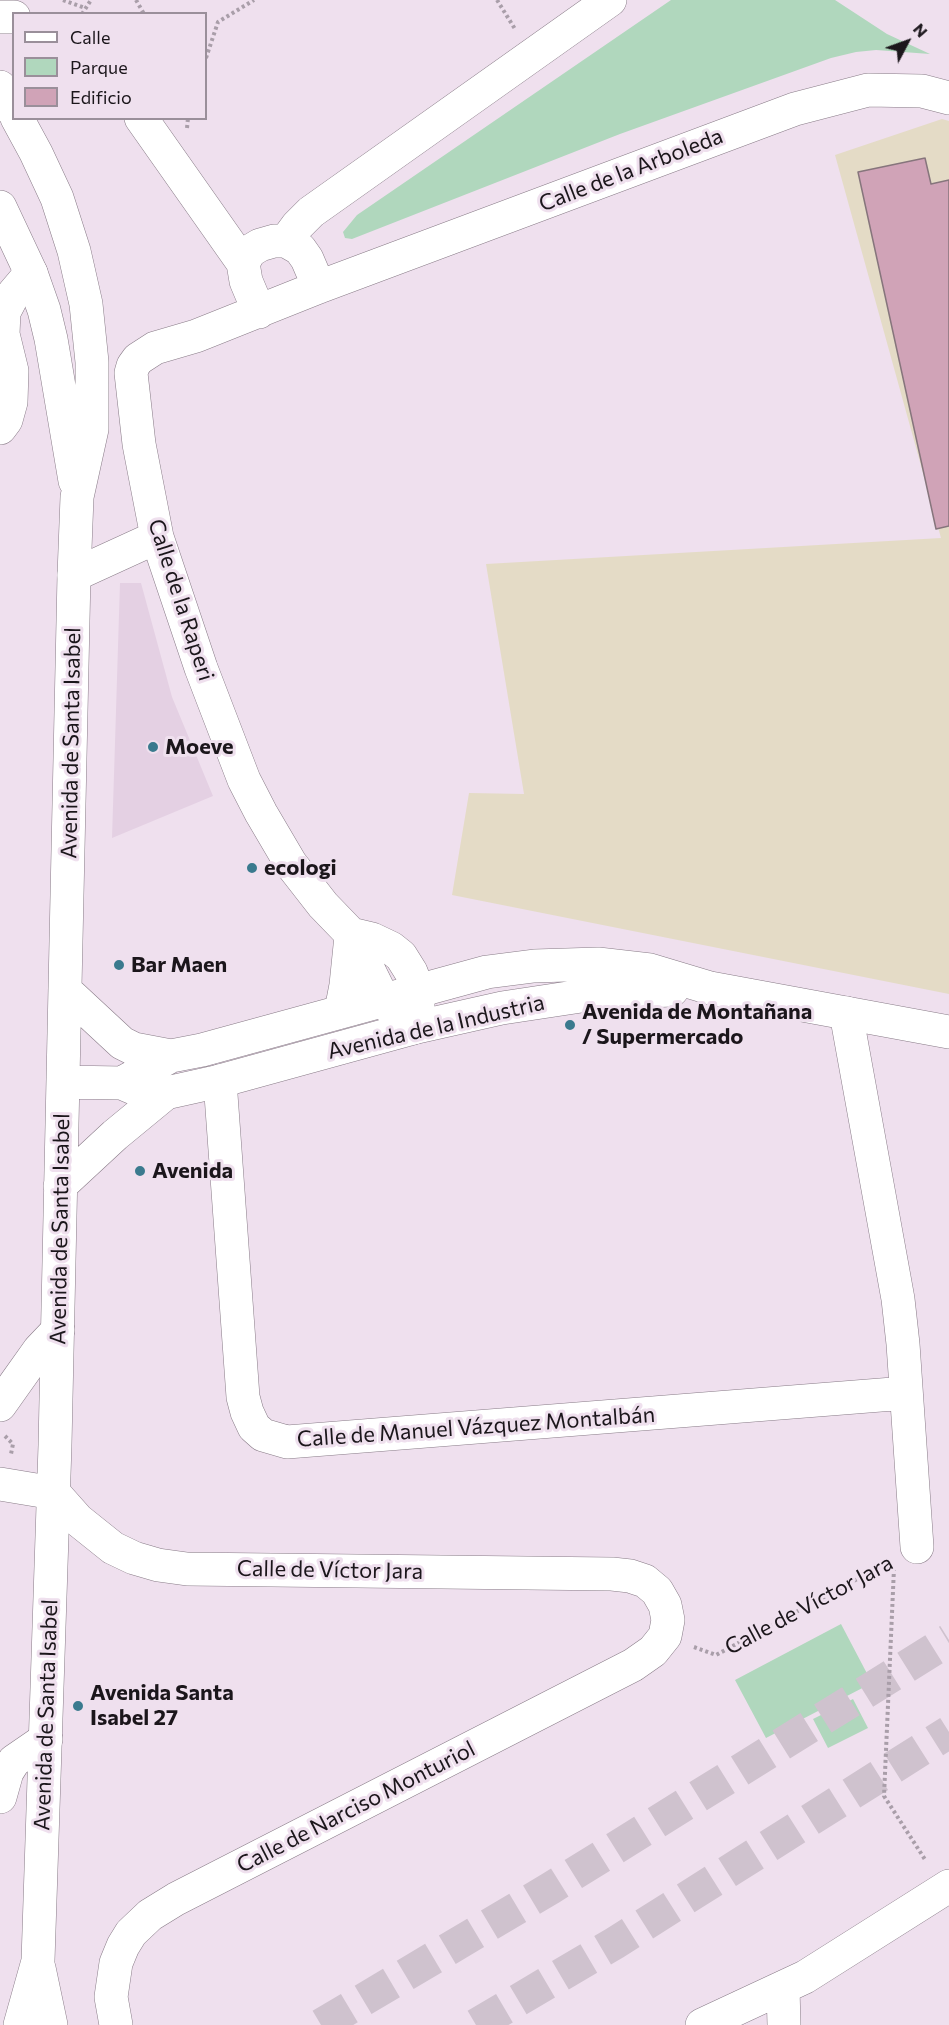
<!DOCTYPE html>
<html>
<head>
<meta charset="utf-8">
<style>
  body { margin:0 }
  #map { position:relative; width:949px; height:2025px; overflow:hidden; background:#efe0ee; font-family:Commissioner,sans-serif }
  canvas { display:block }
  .legend { position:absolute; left:12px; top:12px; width:195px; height:108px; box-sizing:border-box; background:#efe0ee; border:2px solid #9a8f9a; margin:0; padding:8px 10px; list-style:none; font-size:18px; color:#1b161b }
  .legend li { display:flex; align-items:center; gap:12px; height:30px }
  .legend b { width:30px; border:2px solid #9a8f9a }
  .north { position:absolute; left:877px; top:12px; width:60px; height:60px; -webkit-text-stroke:4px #efe0ee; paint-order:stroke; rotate:49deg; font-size:16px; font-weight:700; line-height:24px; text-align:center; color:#1b161b }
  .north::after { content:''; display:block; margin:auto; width:21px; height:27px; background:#1b161b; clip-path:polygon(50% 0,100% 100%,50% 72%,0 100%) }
</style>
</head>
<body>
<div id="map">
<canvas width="949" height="2025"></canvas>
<ul class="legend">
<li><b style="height:8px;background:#fff"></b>Calle</li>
<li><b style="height:16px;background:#b0d7bd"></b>Parque</li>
<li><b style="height:16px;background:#d0a3b7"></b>Edificio</li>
</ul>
<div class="north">N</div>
</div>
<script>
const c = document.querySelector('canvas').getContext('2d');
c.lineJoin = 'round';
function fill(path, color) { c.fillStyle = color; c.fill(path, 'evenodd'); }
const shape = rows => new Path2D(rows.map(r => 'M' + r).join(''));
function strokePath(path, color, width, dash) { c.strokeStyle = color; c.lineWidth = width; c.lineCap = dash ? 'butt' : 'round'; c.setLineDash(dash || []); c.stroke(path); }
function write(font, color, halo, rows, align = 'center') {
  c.font = font + ' Commissioner,sans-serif'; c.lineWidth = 6; c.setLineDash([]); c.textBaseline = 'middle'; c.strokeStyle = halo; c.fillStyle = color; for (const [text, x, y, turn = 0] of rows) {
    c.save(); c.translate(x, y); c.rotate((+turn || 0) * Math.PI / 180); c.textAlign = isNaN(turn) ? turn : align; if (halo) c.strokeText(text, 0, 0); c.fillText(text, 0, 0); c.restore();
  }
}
const built = shape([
  [120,583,141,583,172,697,213,796,112,838]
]);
const industrial = shape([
  [942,119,949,121,949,994,452,895,469,793,524,794,486,564,941,538,835,155]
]);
const green = shape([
  [671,0,835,0,887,34,930,54,876,50,856,52,831,58,620,134,352,239,345,238,343,232,357,215],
  [841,1624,872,1683,766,1738,735,1680],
  [853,1699,868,1728,828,1748,813,1719]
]);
const building = shape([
  [925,158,931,184,949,180,949,526,936,529,858,172,925,158]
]);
const highwayTunnel = shape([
  [321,2025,551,1888,949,1640],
  [476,2025,615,1943,949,1732]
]);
const path = shape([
  [63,0,85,8],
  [136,0,144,14],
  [497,0,515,29],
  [82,14,91,0],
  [206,58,218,22,254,0],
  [187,128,188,118],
  [5,1436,13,1444,11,1454],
  [894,1568,884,1796,926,1861],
  [694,1647,716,1655,889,1562]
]);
const minor = shape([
  [0,17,14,17],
  [141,118,243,263,246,281,259,312],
  [286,241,297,226,311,212,610,0],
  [243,263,250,251,260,245,274,241,286,241,300,249,307,259,319,287],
  [0,428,6,420,11,402,12,371,3,334,4,312,14,293,31,273],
  [74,575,157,537],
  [351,934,372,939,391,948,401,956,411,972,418,990,418,1008,413,1028,396,1015,383,999,351,934,323,905,291,864,261,813,244,780,201,668,157,537,139,444,131,373,133,366,138,359,155,348,196,336,319,287,795,109,868,90,922,91,949,98],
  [341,1011,346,985,351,936],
  [846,1013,898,1299,903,1344,917,1547],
  [220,1081,243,1397,247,1412,254,1427,263,1435,287,1442,906,1393],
  [0,1405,39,1350,58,1330],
  [0,1484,54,1493,78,1520,113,1548,134,1558,158,1565,187,1569,612,1574,630,1576,645,1581,657,1591,665,1605,668,1620,665,1636,653,1651,633,1665,176,1899,150,1915,131,1933,123,1946,116,1963,111,1997,116,2025],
  [0,1797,7,1772,14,1761,46,1739],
  [783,1988,784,2025],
  [702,2025,805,1977,949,1886]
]);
const major = shape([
  [0,87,14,112],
  [17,118,36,153,57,198,74,251,86,304,92,362,92,429,77,497,74,575,55,1445,38,1961,20,2025],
  [0,207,31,273,44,310,51,339,75,481],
  [66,991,122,1043,134,1049,171,1056],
  [64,1082,122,1083,143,1092,166,1093,220,1081,413,1028,502,1008,601,993,672,990],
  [122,1083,171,1056,202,1050,487,972,534,966,598,964,650,970,710,988,949,1032],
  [60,1186,115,1135,166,1093],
  [39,1968,51,2025]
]);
const markers = [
  [153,747,6,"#3a7a8e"],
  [252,868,6,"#3a7a8e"],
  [119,965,6,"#3a7a8e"],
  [570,1025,6,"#3a7a8e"],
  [140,1171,6,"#3a7a8e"],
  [78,1706,6,"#3a7a8e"]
];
const streetNames = [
  ["Calle de la Arboleda",631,170,-21],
  ["Calle de la Raperi",181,600,72],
  ["Avenida de Santa Isabel",71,743,-89],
  ["Avenida de la Industria",436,1027,-13],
  ["Avenida de Santa Isabel",60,1229,-89],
  ["Calle de Manuel Vázquez Montalbán",476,1427,-4],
  ["Calle de Víctor Jara",330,1570,1],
  ["Calle de Víctor Jara",809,1605,-28],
  ["Avenida de Santa Isabel",46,1715,-88],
  ["Calle de Narciso Monturiol",356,1807,-27]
];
const poiNames = [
  ["Moeve",165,747],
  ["ecologi",264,868],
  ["Bar Maen",131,965],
  ["Avenida de Montañana",582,1012],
  ["/ Supermercado",582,1037],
  ["Avenida",152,1171],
  ["Avenida Santa",90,1693],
  ["Isabel 27",90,1718]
];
fill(built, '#e4d0e3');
fill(industrial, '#e4dbc6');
fill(green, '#b0d7bd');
fill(building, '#d0a3b7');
strokePath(building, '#86757c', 1.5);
strokePath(highwayTunnel, '#cfc2ce', 33, [33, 16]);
strokePath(minor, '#887b87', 34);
strokePath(major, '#887b87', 34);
strokePath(path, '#a99ea9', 4, [3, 3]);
strokePath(minor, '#fff', 33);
strokePath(major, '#fff', 33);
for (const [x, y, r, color] of markers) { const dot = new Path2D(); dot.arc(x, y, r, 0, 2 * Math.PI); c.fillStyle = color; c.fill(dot); strokePath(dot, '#efe0ee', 2); }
write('22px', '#1b161b', '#efe0ee', streetNames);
write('bold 22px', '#1b161b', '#efe0ee', poiNames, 'left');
</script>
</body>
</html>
